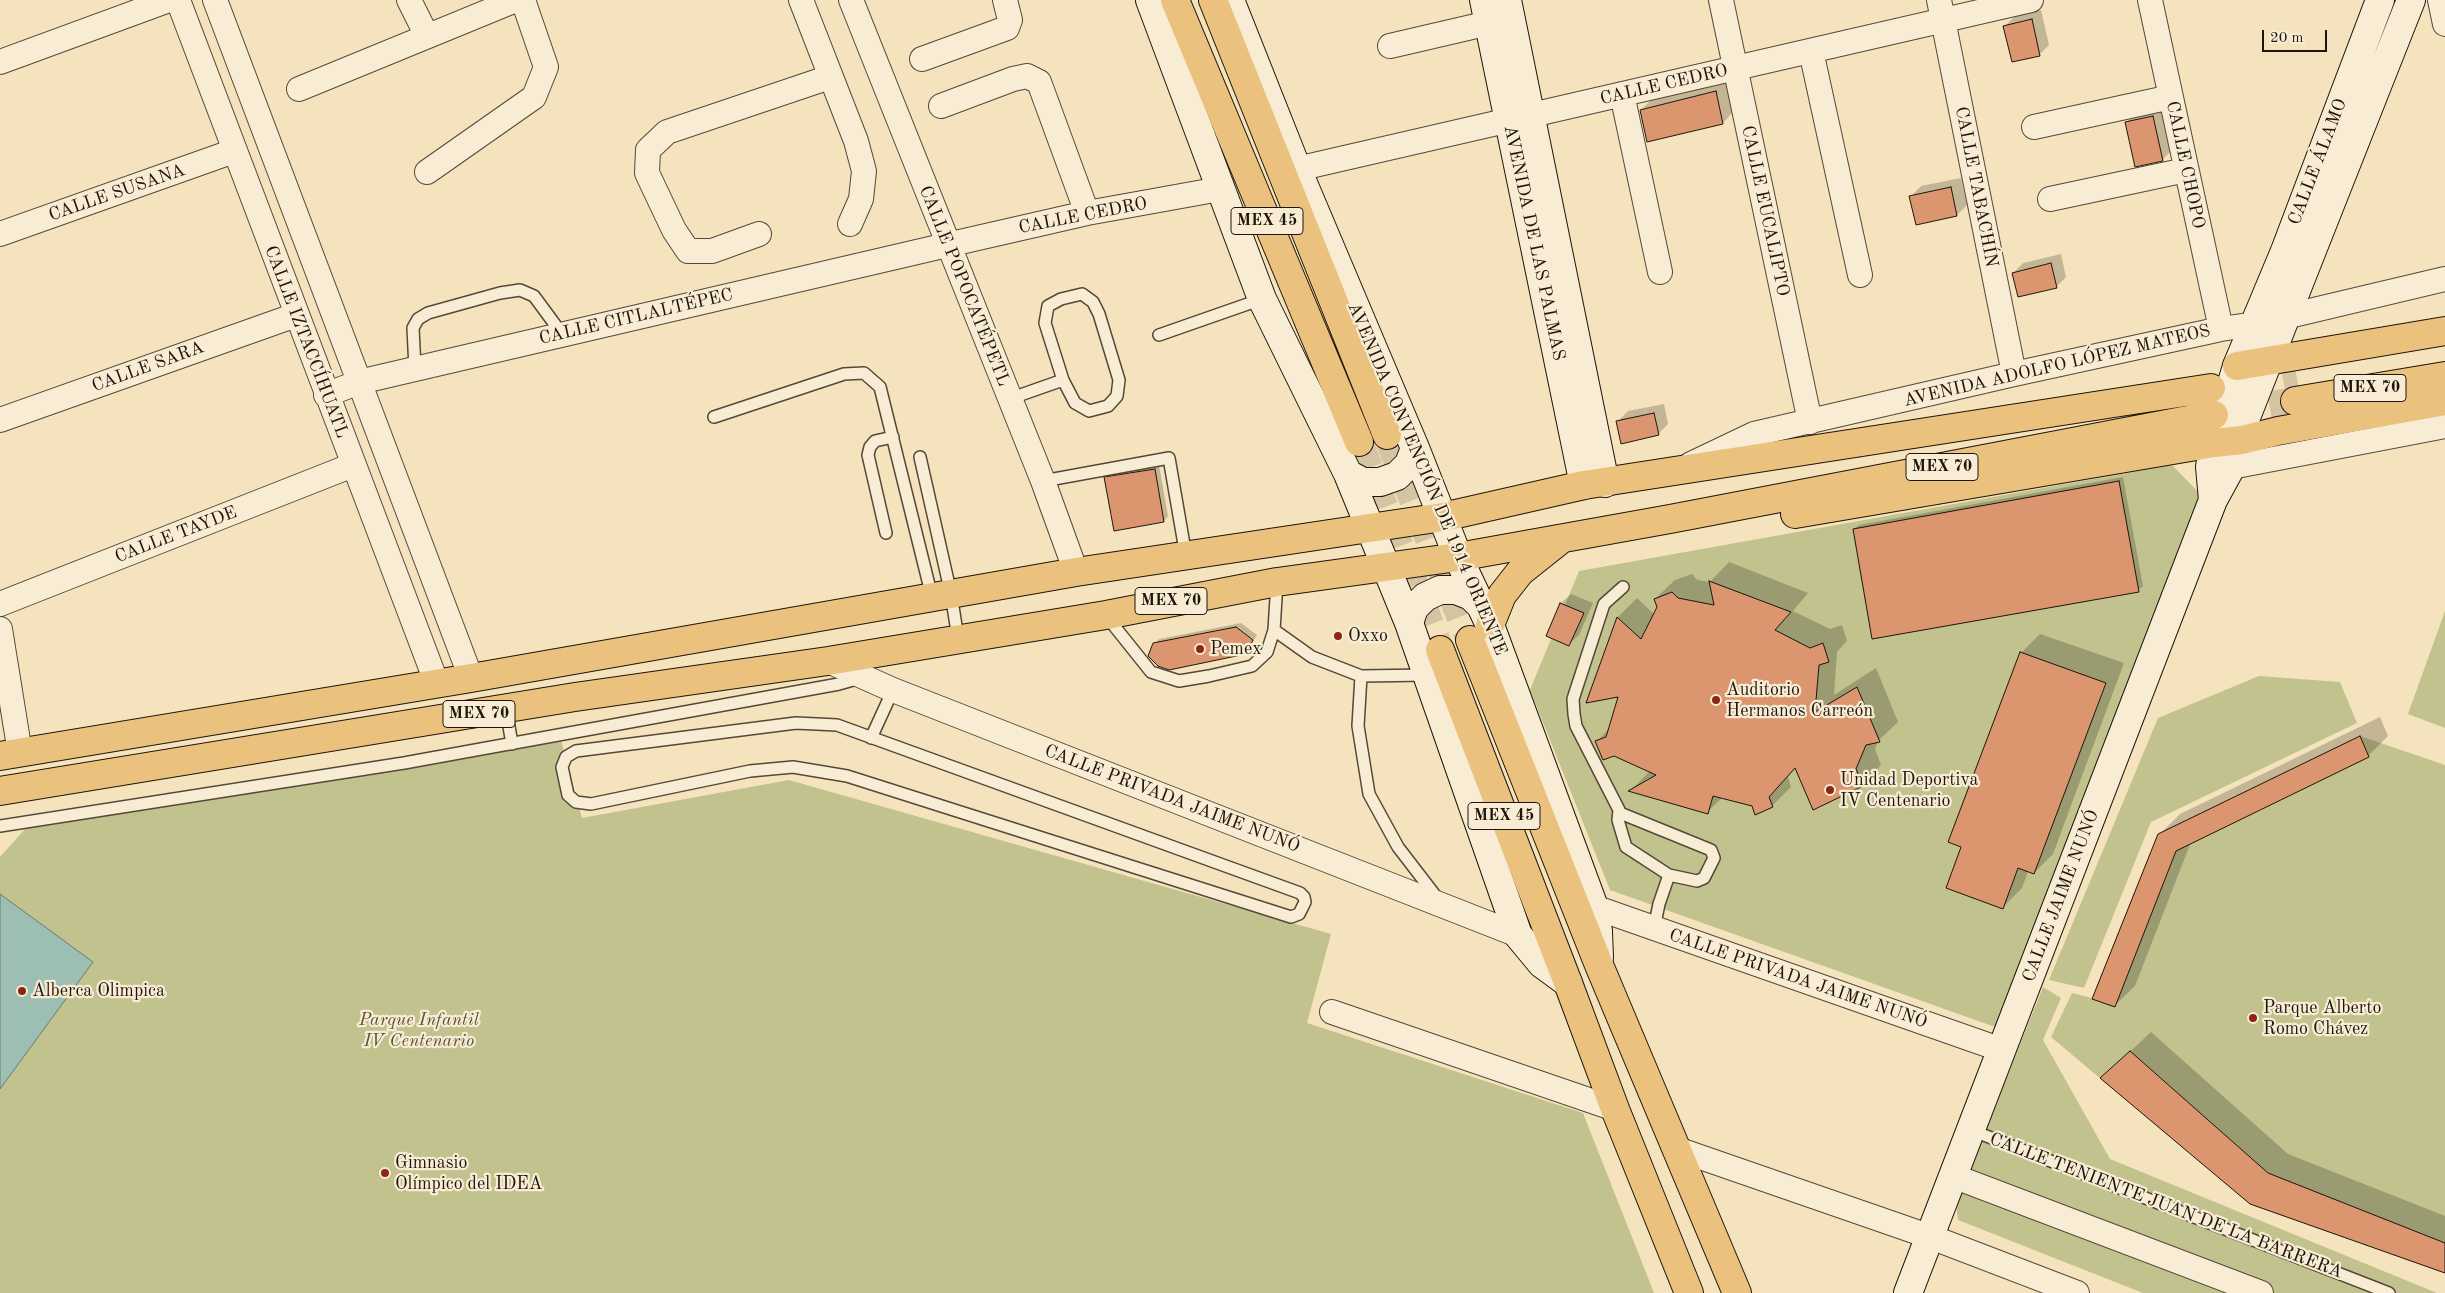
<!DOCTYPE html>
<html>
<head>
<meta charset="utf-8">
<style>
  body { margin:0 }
  #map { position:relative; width:2445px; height:1293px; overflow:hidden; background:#f5e3bd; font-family:"Old Standard TT",serif }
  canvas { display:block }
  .scale { position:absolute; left:2262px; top:30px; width:65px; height:22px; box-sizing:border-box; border:2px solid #1f150c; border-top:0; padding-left:6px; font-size:15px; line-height:18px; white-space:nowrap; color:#1f150c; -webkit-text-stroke:4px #f8edd4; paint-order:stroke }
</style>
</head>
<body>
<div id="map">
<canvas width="2445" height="1293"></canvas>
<div class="scale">20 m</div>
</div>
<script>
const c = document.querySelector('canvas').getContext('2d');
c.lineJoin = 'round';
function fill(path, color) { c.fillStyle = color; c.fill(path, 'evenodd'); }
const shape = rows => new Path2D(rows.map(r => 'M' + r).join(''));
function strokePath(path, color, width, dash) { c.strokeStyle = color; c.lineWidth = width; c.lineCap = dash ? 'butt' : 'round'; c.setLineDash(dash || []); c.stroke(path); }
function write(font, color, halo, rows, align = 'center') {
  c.font = font + ' "Old Standard TT",serif'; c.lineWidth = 4.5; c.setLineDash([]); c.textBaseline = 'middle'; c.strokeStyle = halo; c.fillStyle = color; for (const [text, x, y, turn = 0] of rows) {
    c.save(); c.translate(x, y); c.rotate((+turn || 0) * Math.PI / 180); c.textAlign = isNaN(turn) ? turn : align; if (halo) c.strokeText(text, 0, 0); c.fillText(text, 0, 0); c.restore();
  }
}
const green = shape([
  [2172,465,2201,495,1998,1028,1610,890,1530,690,1579,571],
  [2445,611,2445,728,2408,714],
  [2259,676,2340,682,2357,723,2151,822,2084,988,2049,980,2158,718],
  [2360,736,2445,765,2445,1273,2250,1204,2051,1037,2072,993,2092,998,2158,834],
  [561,740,582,818,789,780,1331,934,1307,1023,1583,1113,1654,1293,0,1293,0,857,25,829],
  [2043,987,2061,998,2043,1040,2110,1159,2437,1293,2143,1293,1958,1220,1956,1204]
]);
const water = shape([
  [0,894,93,962,0,1089,0,894]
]);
const shadow = shape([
  [2041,10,2049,45,2039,55,2005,26,2015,16],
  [1726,82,1732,113,1723,123,1641,110,1651,100],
  [2163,107,2172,150,2162,160,2126,123,2136,113],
  [1961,178,1967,205,1957,215,1911,196,1921,186],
  [2061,254,2066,277,2056,287,2013,273,2023,263],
  [1664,404,1668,424,1658,434,1618,421,1628,411],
  [1159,465,1168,516,1164,521,1106,478,1110,473],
  [2123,477,2143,586,2138,590,1854,529,1859,525],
  [1729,562,1808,593,1793,611,1830,629,1842,625,1847,641,1837,652,1834,695,1876,668,1898,722,1878,741,1875,749,1881,765,1862,785,1796,767,1788,777,1791,787,1772,806,1753,805,1723,797,1707,812,1630,791,1650,771,1597,741,1610,728,1619,695,1588,702,1618,617,1637,598,1655,615,1658,607,1655,599,1675,580,1692,574,1697,580,1710,582],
  [1571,594,1593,603,1579,635,1569,644,1561,603],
  [1241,623,1257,635,1246,653,1154,644,1159,639],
  [2040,634,2124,663,2053,854,2034,873,2028,871,2022,888,2003,907,1962,846,2021,653],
  [2380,717,2388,736,2368,756,2191,842,2135,986,2115,1005,2159,835,2180,814],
  [2151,1032,2288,1154,2445,1216,2445,1272,2251,1203,2102,1078]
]);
const building = shape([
  [2032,19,2040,56,2012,62,2003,26,2032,19],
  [1716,91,1723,124,1647,142,1640,110,1716,91],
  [2153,116,2163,161,2135,167,2125,122,2153,116],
  [1951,187,1957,216,1916,225,1909,196,1951,187],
  [2051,263,2057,288,2018,297,2012,273,2051,263],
  [1654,413,1659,435,1621,444,1616,421,1654,413],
  [1155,469,1164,522,1114,531,1104,477,1155,469],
  [2119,481,2139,592,1872,639,1853,529,2119,481],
  [1709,581,1791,612,1775,630,1810,648,1823,643,1829,662,1819,665,1815,712,1857,687,1880,742,1866,745,1856,769,1863,786,1813,810,1795,768,1769,797,1773,807,1755,815,1752,806,1713,796,1708,814,1628,791,1656,775,1614,756,1603,760,1595,741,1606,737,1618,697,1586,703,1617,617,1641,639,1657,607,1654,599,1672,592,1678,598,1714,605,1709,581],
  [1560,603,1584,613,1569,646,1546,636,1560,603],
  [1236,627,1253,640,1246,654,1169,670,1158,666,1148,656,1153,643,1236,627],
  [2020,652,2106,683,2034,874,2018,868,2003,909,1946,888,1961,847,1948,842,2020,652],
  [2360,736,2369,757,2176,851,2115,1007,2092,999,2158,834,2360,736],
  [2130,1051,2268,1173,2445,1243,2445,1273,2250,1204,2100,1078,2130,1051]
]);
const primaryTunnel = shape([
  [2241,383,2296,373],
  [2228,412,2295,401],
  [1387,435,1470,640],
  [1359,442,1440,650]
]);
const lane = shape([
  [1159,335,1262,299],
  [415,369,413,328,418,319,428,313,500,293,520,290,534,296,562,334],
  [1009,399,1063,380,1045,323,1048,306,1061,299,1082,294,1093,302,1099,314,1119,380,1117,396,1108,406,1089,411,1075,403,1063,380],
  [714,417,844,374,864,373,880,387,932,597],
  [920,457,951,594,958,638],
  [1043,481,1169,458,1186,556],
  [886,533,868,455,870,447,875,441,893,437],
  [1623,587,1604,604,1573,699,1574,714,1576,726,1619,810,1618,820,1626,847,1669,875,1659,904,1654,928],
  [1107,617,1151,672,1179,681,1209,676,1252,666,1267,652,1274,630,1277,582],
  [1274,630,1312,657,1361,676,1427,675],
  [1361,676,1358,726,1369,794,1398,847,1438,899],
  [506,709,512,744],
  [796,723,837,725,1300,893,1304,897,1305,902,1299,914,1291,917,847,776,793,767,750,771,591,804,576,802,568,795,562,767,566,757,576,751,796,723],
  [871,738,893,690],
  [1620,813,1711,850,1714,858,1704,878,1697,881,1669,875],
  [0,826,404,763,839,684,860,678],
  [1971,1130,2389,1293]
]);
const street = shape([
  [178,0,437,684],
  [215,0,471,678],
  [409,0,427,36],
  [801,0,856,141,864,171,861,199,850,224],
  [851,0,1043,481,1076,572],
  [1721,0,1810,422],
  [1939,0,2014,374],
  [2150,0,2221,329],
  [2440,0,2445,24],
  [1390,46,1489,23],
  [1811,51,1860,275],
  [922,59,1007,28,1010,20,1005,0],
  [0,62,169,0],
  [299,89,516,0],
  [1622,94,1660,272],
  [941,106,1013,79,1027,76,1039,82,1087,213],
  [2034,127,2171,97],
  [1297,169,2031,0],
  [427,172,534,97,546,67,523,0],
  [2050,199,2186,170],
  [0,234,234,151],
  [759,234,712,251,688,251,674,230,647,173,648,150,667,132,830,77],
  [326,395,359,382,947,245,1087,213,1220,189],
  [0,420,296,315],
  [1691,464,1754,434,2014,374,2221,329,2255,324,2445,279],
  [2213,467,2231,467,2445,426],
  [0,604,353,465],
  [0,629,20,753],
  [828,661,893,690,1518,935],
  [1594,907,2002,1050],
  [1332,1012,1615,1109],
  [1677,1149,1931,1237,2077,1293],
  [1953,1176,2261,1293]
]);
const secondary = shape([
  [1150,0,1262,299,1348,474,1409,623,1518,935,1542,964,1568,983],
  [1230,0,1297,169,1415,448,1458,557,1490,625,1594,907,1598,931,1599,958],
  [1484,0,1584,485],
  [1507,0,1605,483],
  [1348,474,1363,482,1380,482,1397,476,1409,464,1415,448],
  [2213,500,2210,467,2214,443,2237,366,2285,251,2380,0],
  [1409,623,1414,608,1425,597,1440,590,1456,590,1471,596,1482,607],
  [1908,1293,2213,500,2231,467,2237,440,2411,0]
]);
const primary = shape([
  [1175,0,1359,442],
  [1213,0,1387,435],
  [2237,366,2445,331],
  [2295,401,2445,376],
  [1795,514,2214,443,2242,440,2278,431,2445,401],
  [1490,625,1502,595,1520,572,1559,541],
  [1470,640,1599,965,1737,1293],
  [1440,650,1568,983,1615,1109,1689,1293],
  [0,756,471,678,1076,572,1443,517,1584,485,2211,388],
  [0,791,575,697,828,661,1106,615,1277,582,1458,557,1670,519,2214,415]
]);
const markers = [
  [1338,636,5,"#8f2418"],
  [1200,649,5,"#8f2418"],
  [1716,700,5,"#8f2418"],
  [1830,790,5,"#8f2418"],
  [22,991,5,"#8f2418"],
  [2253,1018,5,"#8f2418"],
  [385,1173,5,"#8f2418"]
];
const shields = [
  [1267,221,72],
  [2370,388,72],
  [1942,467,72],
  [1171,601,72],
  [479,714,72],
  [1504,816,72]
];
const shieldNames = [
  ["MEX 45",1267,221],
  ["MEX 70",2370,388],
  ["MEX 70",1942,467],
  ["MEX 70",1171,601],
  ["MEX 70",479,714],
  ["MEX 45",1504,816]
];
const streetNames = [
  ["CALLE CEDRO",1664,85,-13],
  ["CALLE ÁLAMO",2318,162,-69],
  ["CALLE CHOPO",2185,165,78],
  ["CALLE TABACHÍN",1976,187,79],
  ["CALLE SUSANA",117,193,-19],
  ["CALLE EUCALIPTO",1765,211,78],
  ["CALLE CEDRO",1083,216,-11],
  ["AVENIDA DE LAS PALMAS",1534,243,78],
  ["CALLE POPOCATÉPETL",964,286,68],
  ["CALLE CITLALTÉPEC",636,317,-13],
  ["CALLE IZTACCÍHUATL",306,342,69],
  ["AVENIDA ADOLFO LÓPEZ MATEOS",2057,366,-13],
  ["CALLE SARA",148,367,-20],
  ["AVENIDA CONVENCIÓN DE 1914 ORIENTE",1427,479,67],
  ["CALLE TAYDE",176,535,-21],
  ["CALLE PRIVADA JAIME NUNÓ",1172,799,21],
  ["CALLE JAIME NUNÓ",2061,896,-69],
  ["CALLE PRIVADA JAIME NUNÓ",1798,979,19],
  ["CALLE TENIENTE JUAN DE LA BARRERA",2166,1206,21]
];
const poiNames = [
  ["Oxxo",1348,636],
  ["Pemex",1210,649],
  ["Auditorio",1726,690],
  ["Hermanos Carreón",1726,711],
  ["Unidad Deportiva",1840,780],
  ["IV Centenario",1840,801],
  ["Alberca Olimpica",32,991],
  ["Parque Alberto",2263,1008],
  ["Romo Chávez",2263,1029],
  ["Gimnasio",395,1163],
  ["Olímpico del IDEA",395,1184]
];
const parkNames = [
  ["Parque Infantil",419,1020],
  ["IV Centenario",419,1041]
];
fill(green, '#c1c28e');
fill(water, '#9cbeb3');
strokePath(water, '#6a7a70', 1);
fill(shadow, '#0003');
fill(building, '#db9670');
strokePath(building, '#1f150c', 1);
strokePath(primaryTunnel, '#d5c4a2', 28, [28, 14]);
strokePath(lane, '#544838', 14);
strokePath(street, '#544838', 26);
strokePath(secondary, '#1f150c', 30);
strokePath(primary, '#1f150c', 30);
strokePath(lane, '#f8edd4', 11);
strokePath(street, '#f8edd4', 24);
strokePath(secondary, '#f8edd4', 28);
strokePath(primary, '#eac27e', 28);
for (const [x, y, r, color] of markers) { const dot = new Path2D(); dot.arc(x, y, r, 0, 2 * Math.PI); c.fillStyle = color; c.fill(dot); strokePath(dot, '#f8edd4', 2); }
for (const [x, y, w] of shields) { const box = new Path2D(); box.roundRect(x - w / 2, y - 13.5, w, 27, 4); c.fillStyle = '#f8edd4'; c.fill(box); strokePath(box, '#1f150c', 1); }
write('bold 16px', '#1f150c', null, shieldNames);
write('18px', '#1f150c', '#f8edd4', streetNames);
write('18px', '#1f150c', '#f8edd4', poiNames, 'left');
write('italic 18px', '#58523a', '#f8edd4', parkNames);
</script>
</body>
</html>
